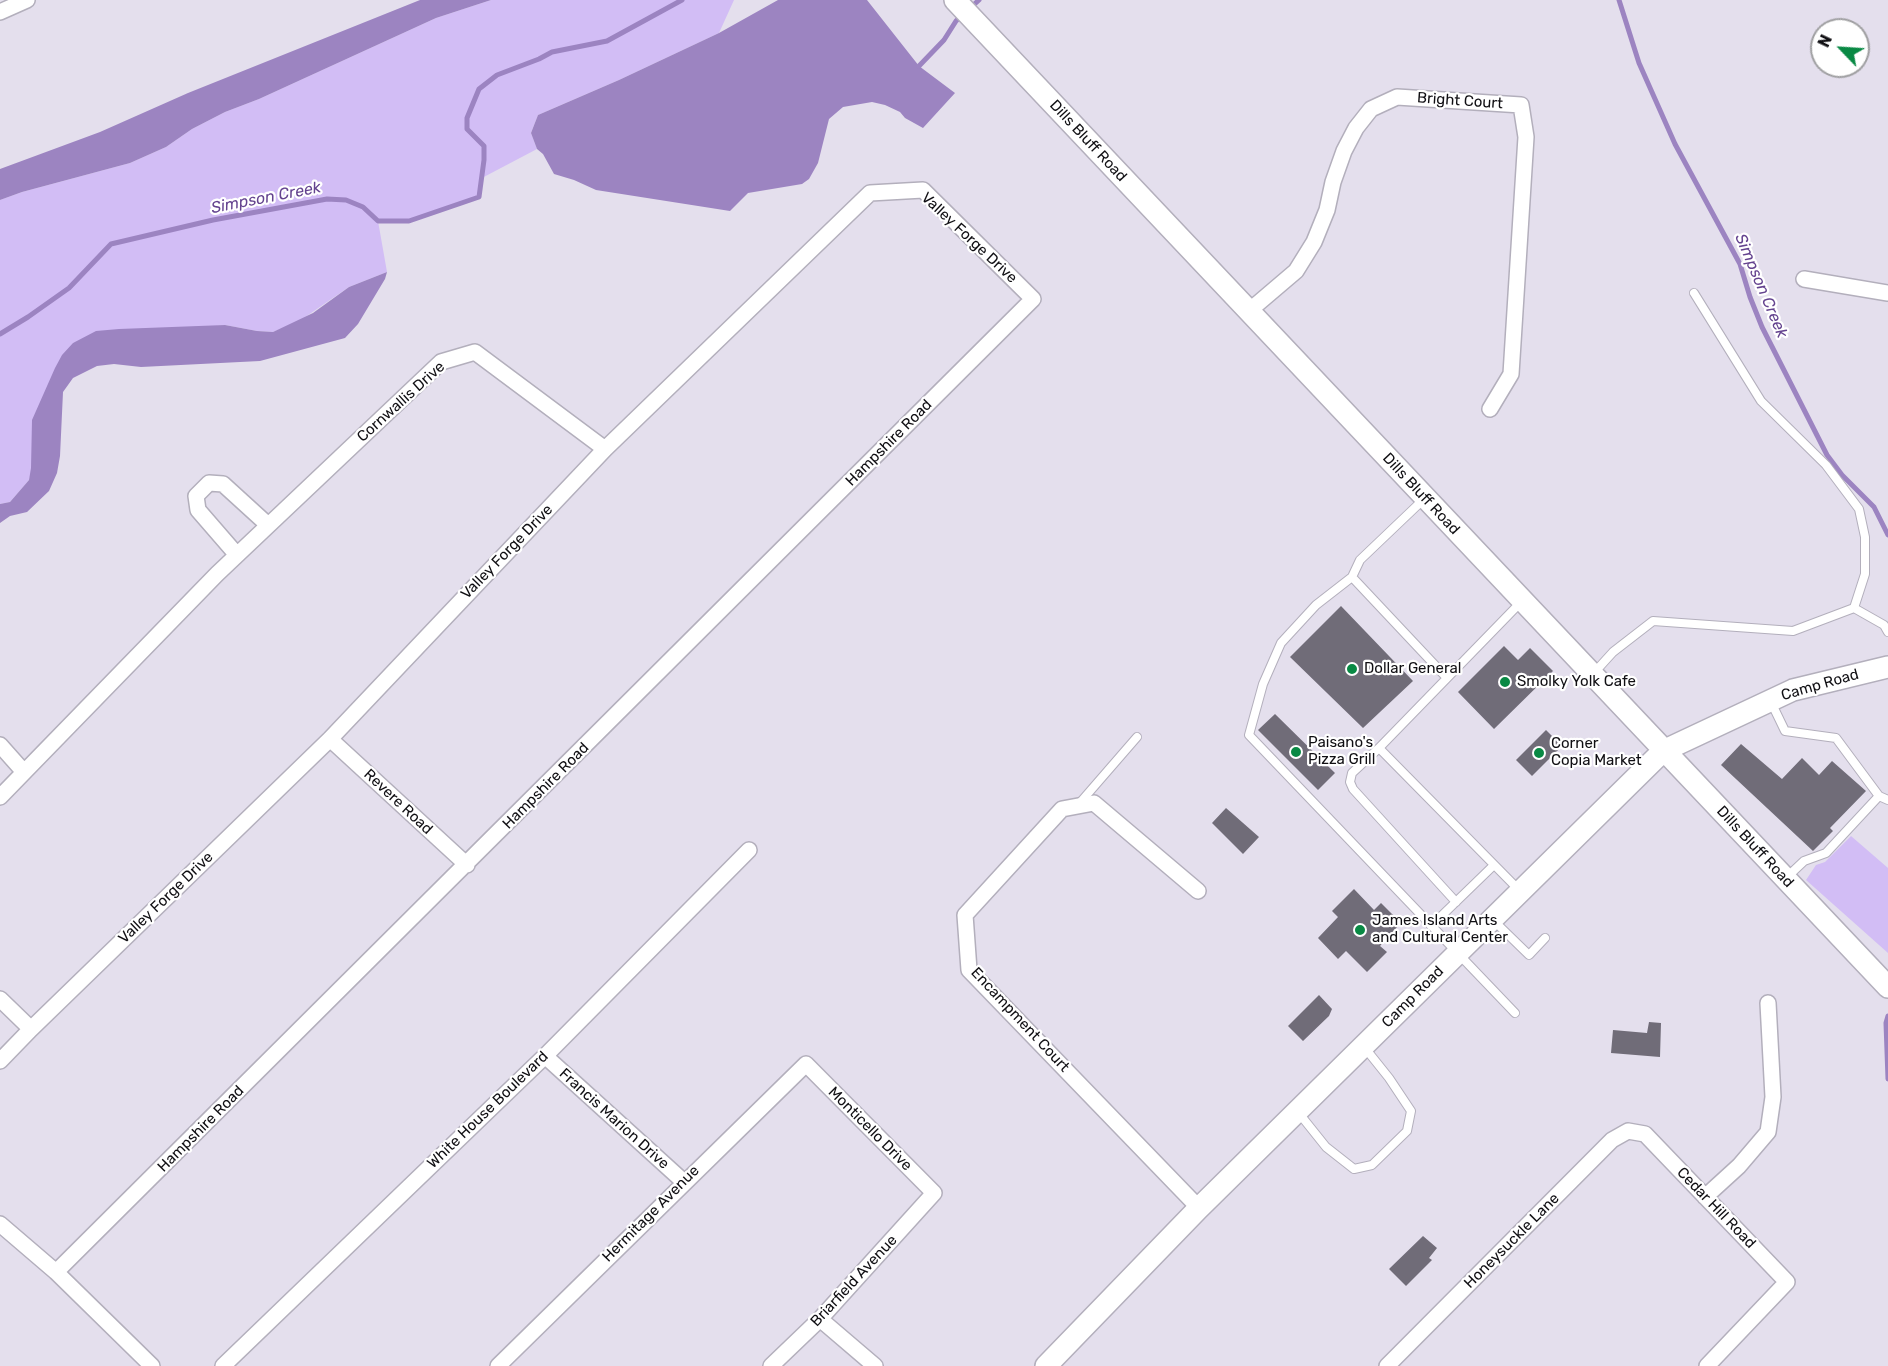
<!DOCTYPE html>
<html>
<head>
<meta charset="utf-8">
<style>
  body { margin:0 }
  #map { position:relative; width:1888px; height:1366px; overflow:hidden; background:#e4dfed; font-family:Rubik,sans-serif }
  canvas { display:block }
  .north { position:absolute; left:1810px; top:18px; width:60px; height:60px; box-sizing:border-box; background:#fff; border:2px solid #9f9fa1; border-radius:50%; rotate:295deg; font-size:16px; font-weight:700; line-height:24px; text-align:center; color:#100f13 }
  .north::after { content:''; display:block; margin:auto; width:21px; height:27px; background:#098944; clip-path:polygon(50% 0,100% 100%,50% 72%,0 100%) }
</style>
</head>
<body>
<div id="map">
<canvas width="1888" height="1366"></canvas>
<div class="north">N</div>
</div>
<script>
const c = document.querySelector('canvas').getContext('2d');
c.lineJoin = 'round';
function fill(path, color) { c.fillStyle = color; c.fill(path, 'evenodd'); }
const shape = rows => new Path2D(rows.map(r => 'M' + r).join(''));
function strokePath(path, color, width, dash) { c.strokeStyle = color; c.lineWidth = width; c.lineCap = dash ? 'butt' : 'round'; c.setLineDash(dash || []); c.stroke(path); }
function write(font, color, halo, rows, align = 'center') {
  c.font = font + ' Rubik,sans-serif'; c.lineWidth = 4.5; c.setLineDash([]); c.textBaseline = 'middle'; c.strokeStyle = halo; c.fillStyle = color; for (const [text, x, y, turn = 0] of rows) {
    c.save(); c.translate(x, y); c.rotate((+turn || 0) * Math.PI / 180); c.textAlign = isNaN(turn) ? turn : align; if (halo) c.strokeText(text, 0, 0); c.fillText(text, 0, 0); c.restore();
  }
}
const green = shape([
  [491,0,734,0,719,33,619,80,538,115,531,133,537,149,480,179,479,197,409,221,378,221,387,272,349,287,298,322,273,332,257,331,225,325,73,343,29,480,10,502,0,504,0,200,22,192,130,163,166,147,192,129,225,112,259,99,436,18],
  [1851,836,1888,868,1888,953,1806,880,1816,865,1825,862]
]);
const water = shape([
  [420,0,491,0,436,18,259,99,225,112,192,129,166,147,130,163,22,192,0,200,0,169,100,132,188,93],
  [778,0,867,0,919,66,955,93,923,128,905,118,900,112,885,105,872,102,843,107,829,119,818,163,809,179,802,184,748,193,730,211,596,190,574,180,554,174,543,154,537,149,531,133,538,115,619,80,719,33],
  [387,272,385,279,358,324,345,338,260,361,141,367,114,364,97,366,73,378,63,392,60,456,57,473,49,491,27,512,10,516,0,523,0,504,10,502,29,480,31,468,32,420,55,368,62,355,73,343,96,331,119,329,225,325,257,331,273,332,313,313,349,287]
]);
const stream = shape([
  [1619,0,1639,63,1675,144,1740,264,1750,297,1762,327,1827,455,1842,475,1874,507,1888,535],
  [969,9,979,0],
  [919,66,944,40,956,21,962,15],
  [0,334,28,317,69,288,111,244,213,220,327,199,346,200,363,207,378,221,409,221,479,197,484,160,484,146,467,129,467,118,479,89,497,75,539,59,552,52,607,41,682,0],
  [1888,1016,1886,1023,1888,1079]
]);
const building = shape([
  [1341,606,1413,681,1363,728,1290,657],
  [1504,646,1518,660,1530,648,1553,671,1494,729,1458,692],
  [1275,714,1335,773,1318,790,1258,730],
  [1546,730,1562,746,1532,776,1516,760],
  [1741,744,1782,779,1802,758,1819,775,1832,761,1866,791,1830,828,1833,831,1813,851,1721,765],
  [1226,808,1259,837,1243,854,1212,823],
  [1354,889,1374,910,1381,903,1401,923,1380,946,1387,952,1367,972,1346,951,1338,959,1318,938,1338,917,1332,911],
  [1319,995,1332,1009,1329,1016,1303,1041,1288,1026],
  [1649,1022,1661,1023,1660,1057,1611,1053,1613,1030,1647,1033],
  [1423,1236,1437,1248,1429,1258,1432,1260,1406,1286,1389,1269]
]);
const lane = shape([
  [1694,293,1761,401,1826,465,1859,509,1865,537,1865,574,1854,608],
  [1424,499,1360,560,1352,577,1447,678],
  [1352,577,1316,605,1281,643,1263,684,1249,735,1515,1013],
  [1593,674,1613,652,1653,621,1793,631,1854,608,1884,625,1888,632],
  [1771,702,1785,731,1836,738,1879,796,1888,800],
  [1379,748,1352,773,1350,782,1353,789,1456,902],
  [1078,805,1137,737],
  [1786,878,1804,861,1826,853,1879,796],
  [1519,890,1379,748,1522,601],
  [1493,920,1529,955,1545,938],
  [1431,926,1494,865],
  [1298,1112,1326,1147,1354,1169,1372,1165,1407,1131,1411,1111,1389,1078,1365,1048]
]);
const street = shape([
  [0,12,27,0],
  [1804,279,1888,293],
  [1249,311,1296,271,1314,242,1327,210,1333,182,1344,151,1356,128,1371,109,1397,97,1521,105,1526,137,1511,374,1490,409],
  [237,555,198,510,196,496,209,483,223,484,268,525],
  [330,739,467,865],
  [0,745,24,772],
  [0,797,217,574,441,362,475,352,605,449],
  [1198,891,1094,803,1062,809,965,915,969,970,1199,1208],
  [0,999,31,1029],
  [545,1056,684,1182],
  [0,1061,31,1029,330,739,605,449,870,193,923,190,1033,299,56,1272],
  [1705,1197,1739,1166,1768,1132,1773,1097,1768,1003],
  [0,1224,56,1272,152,1366],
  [820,1319,875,1366],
  [223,1366,545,1056,749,850],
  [498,1366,806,1064,934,1193,820,1319,771,1366],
  [1387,1366,1612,1140,1628,1131,1645,1134,1787,1282,1707,1366]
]);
const secondary = shape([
  [955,0,1888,987],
  [1046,1366,1199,1208,1663,751,1793,690,1888,667]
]);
const markers = [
  [1352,669,6,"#098944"],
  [1505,682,6,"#098944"],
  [1296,752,6,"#098944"],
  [1539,753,6,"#098944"],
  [1360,930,6,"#098944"]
];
const streetNames = [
  ["Bright Court",1460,101,4],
  ["Dills Bluff Road",1088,141,47],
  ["Valley Forge Drive",969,238,43],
  ["Cornwallis Drive",401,402,-42],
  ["Hampshire Road",889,443,-45],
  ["Dills Bluff Road",1421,494,47],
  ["Valley Forge Drive",507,552,-46],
  ["Camp Road",1820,685,-16],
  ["Hampshire Road",546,786,-45],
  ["Revere Road",398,802,43],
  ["Dills Bluff Road",1755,847,47],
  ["Valley Forge Drive",166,898,-44],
  ["Camp Road",1413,997,-45],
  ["Encampment Court",1020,1020,47],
  ["White House Boulevard",488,1110,-44],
  ["Francis Marion Drive",614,1119,42],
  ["Hampshire Road",201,1129,-45],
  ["Monticello Drive",870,1129,45],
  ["Cedar Hill Road",1716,1208,46],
  ["Hermitage Avenue",651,1214,-45],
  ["Honeysuckle Lane",1512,1241,-45],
  ["Briarfield Avenue",854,1281,-47]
];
const poiNames = [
  ["Dollar General",1364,669],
  ["Smolky Yolk Cafe",1517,682],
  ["Paisano's",1308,743],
  ["Pizza Grill",1308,760],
  ["Corner",1551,744],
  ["Copia Market",1551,761],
  ["James Island Arts",1372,921],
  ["and Cultural Center",1372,938]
];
const waterNames = [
  ["Simpson Creek",266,198,-11],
  ["Simpson Creek",1761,286,67]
];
fill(green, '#d2bdf5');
fill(water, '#9c84c1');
strokePath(stream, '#9c84c1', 5);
fill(building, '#706c78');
strokePath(lane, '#b3afbc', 10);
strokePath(street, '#b3afbc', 18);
strokePath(secondary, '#b3afbc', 24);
strokePath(lane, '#fff', 8);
strokePath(street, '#fff', 15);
strokePath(secondary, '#fff', 21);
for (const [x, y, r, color] of markers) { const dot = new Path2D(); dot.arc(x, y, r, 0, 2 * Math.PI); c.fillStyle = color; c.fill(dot); strokePath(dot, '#fff', 2); }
write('15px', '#100f13', '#fff', streetNames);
write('15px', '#100f13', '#fff', poiNames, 'left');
write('italic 16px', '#64438f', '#fff', waterNames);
</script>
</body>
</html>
